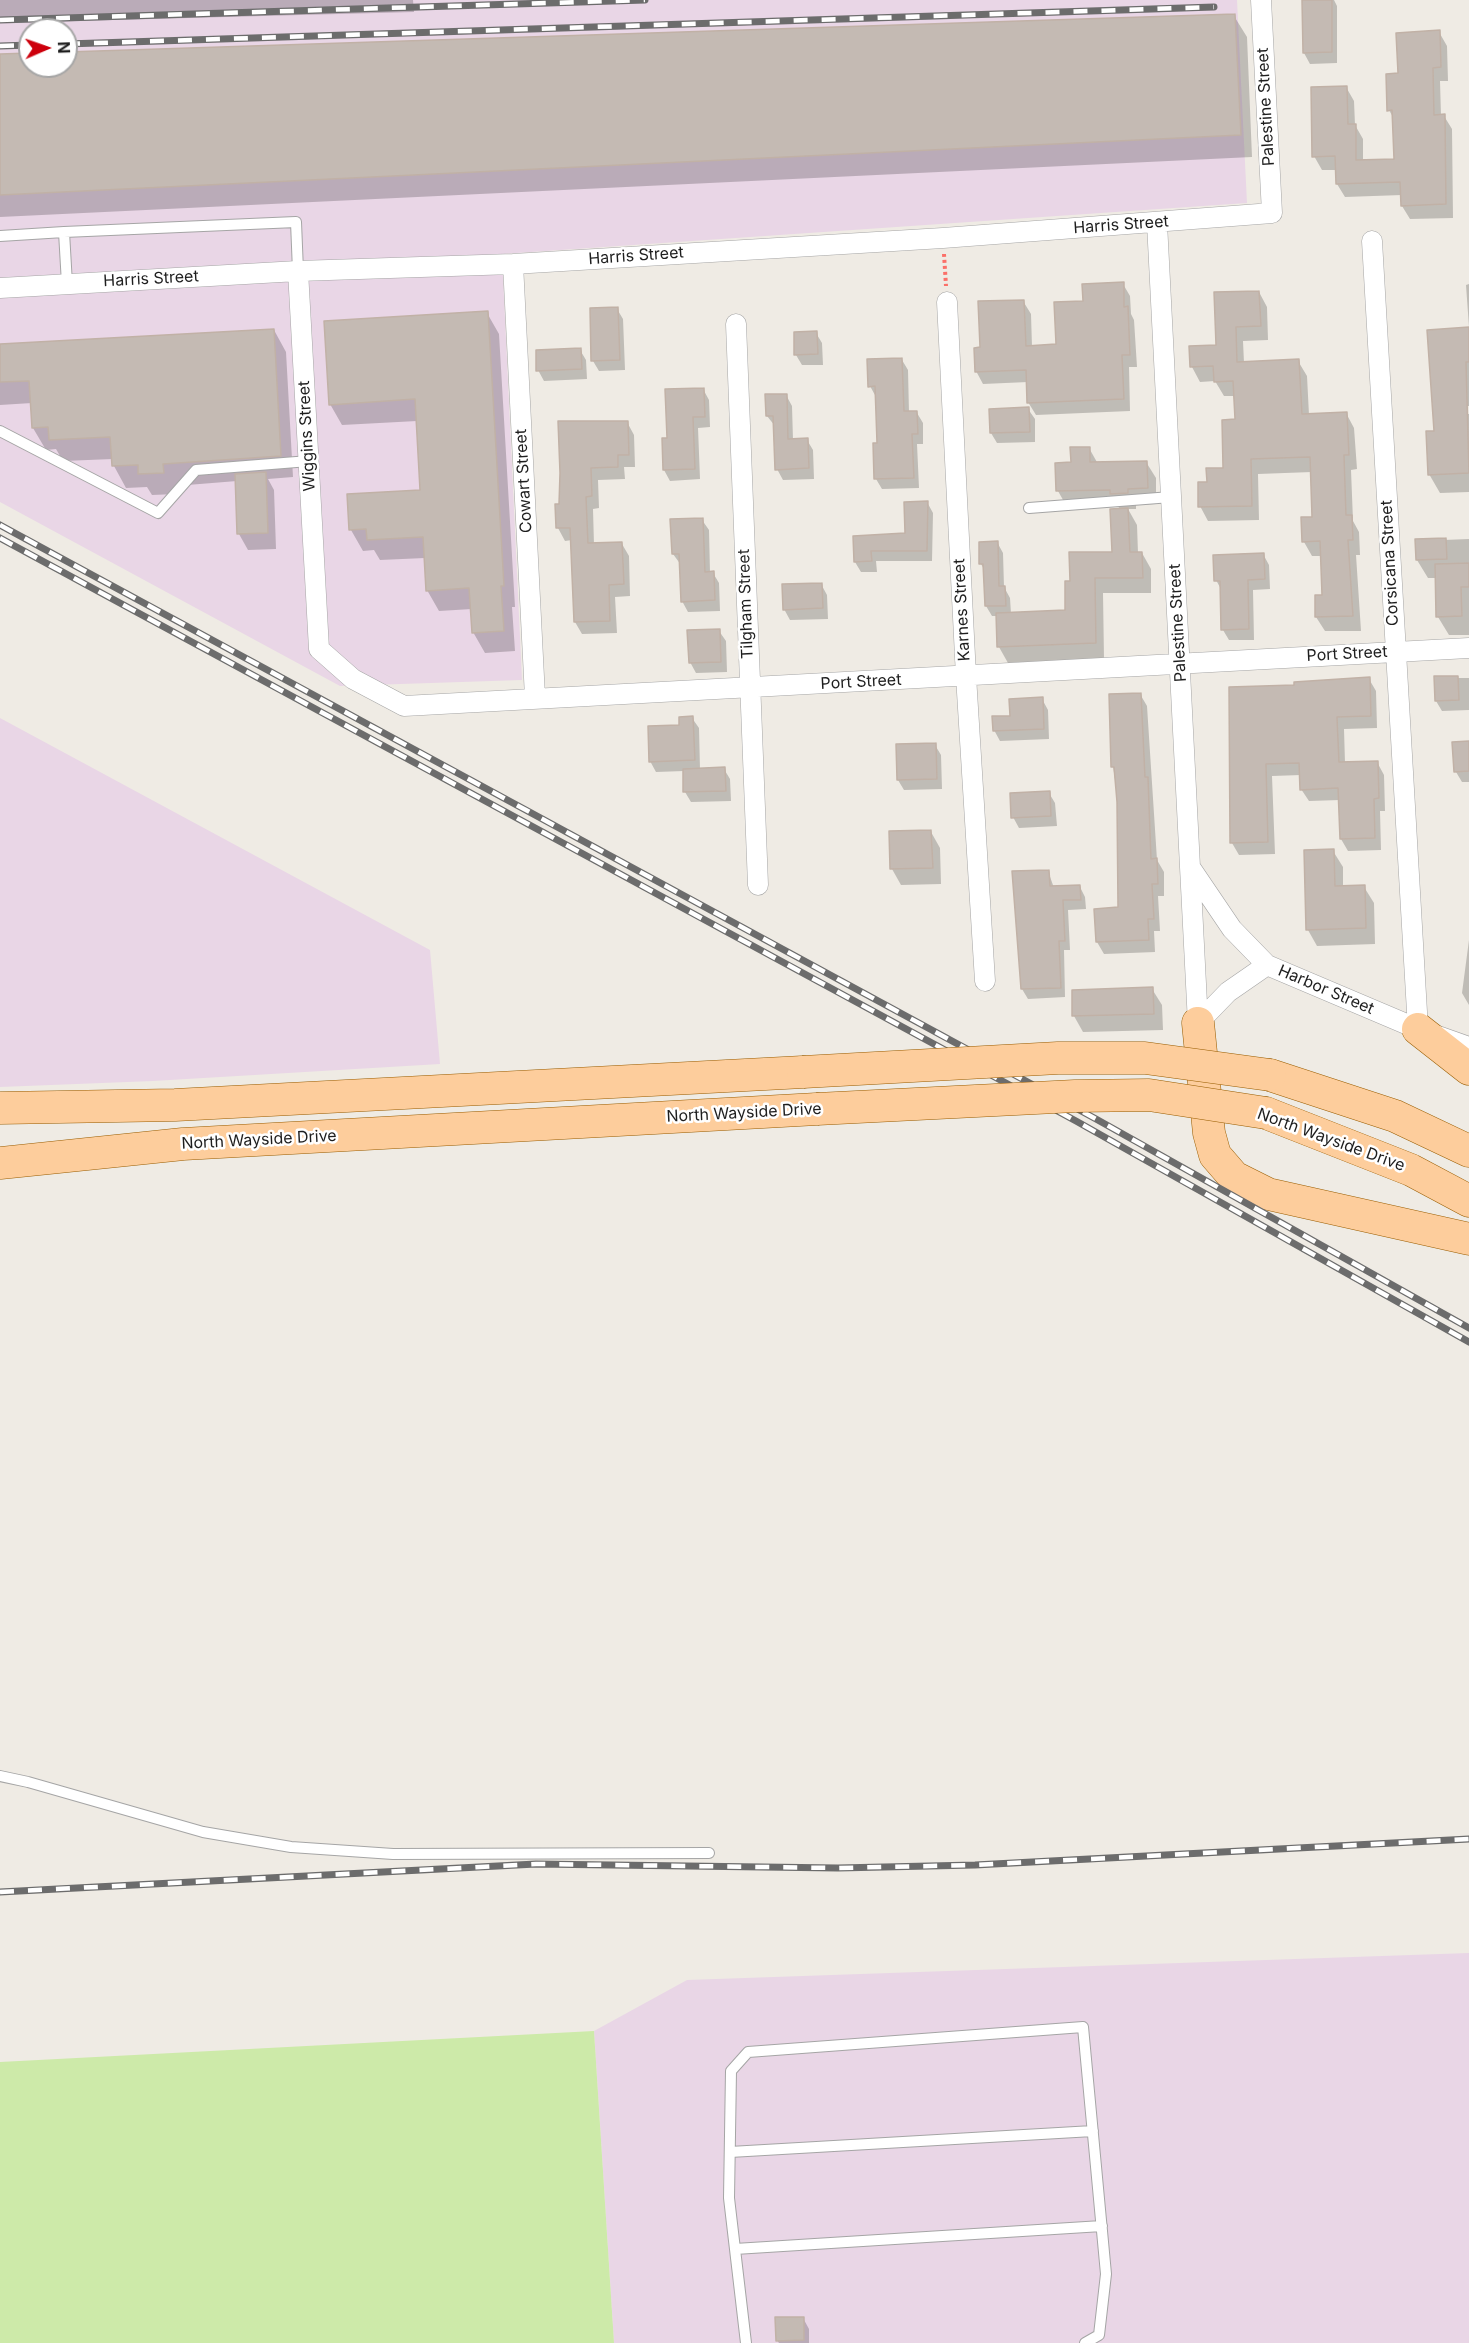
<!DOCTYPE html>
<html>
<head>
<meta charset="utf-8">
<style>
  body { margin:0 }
  #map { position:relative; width:1469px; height:2343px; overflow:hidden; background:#efebe4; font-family:Inter,sans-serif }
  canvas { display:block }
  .north { position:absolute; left:18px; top:18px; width:60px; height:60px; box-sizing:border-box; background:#fff; border:2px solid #a5a5a5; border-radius:50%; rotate:88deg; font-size:16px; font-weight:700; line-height:24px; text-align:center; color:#1e1e1e }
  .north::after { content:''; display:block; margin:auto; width:21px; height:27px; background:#cd000c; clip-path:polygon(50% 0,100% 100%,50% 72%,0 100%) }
</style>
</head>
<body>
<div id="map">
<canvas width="1469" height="2343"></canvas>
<div class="north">N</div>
</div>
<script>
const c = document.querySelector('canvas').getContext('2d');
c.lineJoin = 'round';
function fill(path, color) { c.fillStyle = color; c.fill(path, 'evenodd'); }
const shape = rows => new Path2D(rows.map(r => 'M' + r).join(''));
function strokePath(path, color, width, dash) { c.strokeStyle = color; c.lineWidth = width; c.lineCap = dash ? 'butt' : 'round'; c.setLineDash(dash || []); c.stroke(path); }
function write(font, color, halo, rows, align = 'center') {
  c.font = font + ' Inter,sans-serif'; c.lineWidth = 5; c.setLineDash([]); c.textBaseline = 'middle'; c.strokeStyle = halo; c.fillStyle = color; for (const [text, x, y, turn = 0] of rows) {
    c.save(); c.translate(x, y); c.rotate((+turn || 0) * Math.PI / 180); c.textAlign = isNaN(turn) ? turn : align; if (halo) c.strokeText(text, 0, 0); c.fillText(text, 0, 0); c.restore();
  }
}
const industrial = shape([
  [0,0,1237,0,1247,203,502,254,522,680,340,686,0,502],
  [30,30,66,30,66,66,30,66],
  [0,718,430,950,440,1064,153,1081,0,1087],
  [1469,1953,1469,2343,614,2343,594,2031,687,1980]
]);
const grass = shape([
  [594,2031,614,2343,0,2343,0,2062]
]);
const shadow = shape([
  [0,0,413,0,414,12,0,23],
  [1304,0,1334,0,1337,6,1337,63,1310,64,1304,53],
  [1234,16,1247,37,1252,157,0,217,0,55,30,54,30,66,66,66,66,53],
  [1439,32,1447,46,1448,81,1440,81,1441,116,1444,116,1452,129,1453,218,1410,219,1402,206,1402,195,1345,197,1337,184,1337,170,1322,170,1314,156,1346,87,1354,101,1355,125,1363,139,1363,161,1395,160,1394,119,1389,110,1399,75],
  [1123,284,1130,296,1131,314,1134,320,1137,367,1129,367,1130,411,1036,415,1028,402,1028,382,983,384,976,371,982,349,1023,301,1031,314,1032,347,1057,346,1084,303],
  [1469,284,1469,327,1466,285],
  [1259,292,1267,307,1268,340,1243,341,1244,363,1298,361,1307,376,1309,415,1346,413,1354,428,1357,469,1351,470,1353,521,1359,532,1360,555,1356,555,1361,631,1325,631,1316,617,1323,596,1322,556,1312,556,1304,542,1313,518,1312,472,1258,474,1259,520,1208,521,1200,506,1208,483,1225,469,1236,421,1235,396,1224,396,1215,381,1200,382,1192,367,1217,346],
  [617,309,623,319,625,370,599,371,593,361],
  [487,313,499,334,515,607,512,607,515,651,485,653,473,632,472,609,439,611,427,590,425,558,380,560,374,550,363,551,351,530,421,491,417,421,342,425,330,404],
  [1469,328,1469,406,1457,407,1458,414,1469,414,1469,492,1440,493,1429,474,1436,433],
  [274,330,286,352,293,477,268,479,274,490,276,549,248,550,239,534,237,481,175,486,176,494,152,495,147,487,126,488,114,466,113,459,63,461,56,449,46,450,33,428,32,403,0,405,0,345],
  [816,333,822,343,823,365,802,365,796,355],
  [580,350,586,360,587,379,544,381,538,370],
  [902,360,908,370,909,413,917,413,923,423,923,444,917,444,919,488,882,489,876,479,878,445,876,397,870,386],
  [703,389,709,400,710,427,698,428,700,479,670,481,664,470,663,439,669,439],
  [786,395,792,406,793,440,807,440,813,450,814,479,783,480,777,469,775,426,767,416],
  [1028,409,1035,419,1035,442,997,443,991,433],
  [627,422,634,435,635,467,624,467,625,479,598,480,599,508,593,509,594,545,622,544,629,556,630,596,615,597,617,633,582,634,575,622,572,540,565,541,558,528,557,505,561,505],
  [1089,448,1098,464,1146,462,1156,478,1156,504,1136,505,1136,509,1128,509,1137,525,1138,553,1142,553,1151,569,1151,593,1103,593,1104,659,1008,663,999,647,997,616,992,616,986,606,985,571,981,564,997,542,1003,553,1004,587,1010,598,1011,614,1067,612,1071,582,1113,553,1120,510,1118,506,1067,507,1058,491,1073,464],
  [927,502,933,513,932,561,876,561,877,572,861,572,855,562,854,538,906,534],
  [702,520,709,530,710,573,713,573,719,583,720,611,688,612,682,601,681,565,673,554,672,521],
  [1469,539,1469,635,1449,635,1438,617,1437,578,1428,578,1417,560,1417,541],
  [1263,554,1269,565,1270,589,1253,590,1254,640,1229,640,1223,630,1222,591,1216,580],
  [821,584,827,595,828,619,790,620,784,609],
  [719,631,726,641,727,672,696,673,690,662],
  [1435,678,1469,678,1469,710,1442,711,1436,701],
  [1369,679,1376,691,1377,728,1344,729,1345,763,1377,762,1384,775,1385,811,1380,811,1381,850,1348,851,1341,839,1340,800,1309,801,1301,789,1301,775,1272,776,1275,854,1239,855,1232,843,1296,687],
  [1140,694,1147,706,1157,860,1164,872,1164,896,1158,896,1160,931,1154,931,1155,952,1104,954,1097,942,1120,909,1118,802,1113,766],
  [1042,699,1048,710,1049,739,1000,741,994,730],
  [692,718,699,728,700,770,724,769,730,779,731,801,691,802,685,792,684,771,656,772,650,761,680,726],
  [1469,742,1469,782,1462,782,1456,772,1454,743],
  [935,745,941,755,942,789,904,790,898,780],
  [1049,793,1055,803,1057,826,1019,828,1013,817],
  [931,832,940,848,941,884,901,885,892,869],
  [1333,851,1343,867,1343,887,1364,887,1374,903,1375,944,1317,946,1308,930],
  [1048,871,1054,888,1080,887,1085,897,1086,909,1068,910,1070,950,1064,950,1065,997,1028,999,1022,989],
  [1469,940,1469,1005,1462,993],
  [1152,989,1162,1005,1163,1030,1083,1032,1074,1016,1073,992],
  [803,2318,809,2329,809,2343,779,2343,777,2340]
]);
const building = shape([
  [1302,0,1332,0,1332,52,1303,53,1302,0],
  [1235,14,1241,135,0,195,0,54,30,53,30,66,66,66,66,52,1235,14],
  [1440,30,1441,67,1433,68,1434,115,1445,114,1446,204,1401,206,1400,182,1336,184,1335,156,1312,157,1311,87,1347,86,1348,124,1356,124,1356,160,1394,159,1392,110,1387,111,1386,74,1398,73,1396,33,1440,30],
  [1124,282,1124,307,1128,306,1130,355,1122,355,1124,399,1027,403,1026,370,975,372,974,348,980,347,978,301,1024,300,1026,346,1056,344,1054,302,1083,301,1082,284,1124,282],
  [1259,291,1261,326,1236,327,1237,362,1299,359,1302,414,1347,412,1349,455,1344,455,1346,515,1352,515,1353,540,1348,540,1353,616,1315,617,1315,595,1322,595,1320,541,1302,542,1301,517,1312,517,1310,457,1251,459,1252,506,1198,507,1198,482,1207,482,1206,468,1223,468,1222,420,1235,419,1233,381,1214,382,1213,366,1190,367,1189,346,1216,345,1214,292,1259,291],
  [618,307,620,360,591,361,590,308,618,307],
  [488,311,504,586,501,586,504,631,472,633,469,588,426,591,423,537,367,540,366,529,349,530,347,494,420,490,415,399,329,405,324,321,488,311],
  [1469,327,1469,362,1466,362,1469,473,1428,475,1426,431,1434,431,1427,330,1469,327],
  [274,329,281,456,163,464,164,473,138,474,138,465,112,466,110,437,49,440,48,427,32,428,29,381,0,382,0,344,274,329],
  [817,331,818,354,794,355,794,332,817,331],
  [581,348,582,369,536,371,536,350,581,348],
  [902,358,904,411,917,411,918,434,912,434,914,478,874,479,873,443,877,443,875,386,868,387,867,359,902,358],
  [704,388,705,417,693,417,695,469,663,470,662,438,667,438,665,389,704,388],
  [765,394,787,394,788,439,808,438,809,468,775,470,773,416,766,416,765,394],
  [1029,407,1030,432,990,433,989,409,1029,407],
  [558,421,628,421,629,455,618,455,618,467,591,468,592,496,586,497,588,543,622,542,624,584,609,585,610,621,574,622,570,528,556,528,555,504,559,504,560,473,558,421],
  [1070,447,1090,447,1090,462,1147,461,1148,488,1128,489,1128,493,1110,494,1110,490,1056,491,1055,463,1071,462,1070,447],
  [266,472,268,533,237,534,235,474,266,472],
  [928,501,927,551,871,551,872,561,854,562,853,536,905,533,904,502,928,501],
  [1128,508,1130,552,1142,552,1143,578,1095,578,1096,643,997,647,996,613,1065,610,1065,581,1070,581,1069,552,1112,552,1110,509,1128,508],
  [703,518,705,572,714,571,715,600,681,602,679,554,672,554,670,519,703,518],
  [1446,538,1447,559,1416,560,1415,539,1446,538],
  [998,541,999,586,1005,586,1006,606,985,606,983,564,979,564,979,542,998,541],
  [1264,553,1265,579,1248,580,1249,629,1221,630,1220,581,1214,581,1213,555,1264,553],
  [1469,563,1469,587,1461,587,1462,616,1436,617,1435,564,1469,563],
  [822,583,823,608,783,610,782,584,822,583],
  [720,629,721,662,689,663,687,630,720,629],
  [1434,676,1458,676,1459,700,1435,701,1434,676],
  [1370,677,1371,716,1337,717,1339,762,1378,761,1379,798,1374,799,1375,838,1340,839,1338,788,1300,790,1299,763,1266,764,1268,842,1230,843,1229,687,1294,685,1294,682,1370,677],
  [1141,693,1145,777,1148,777,1151,859,1157,858,1158,884,1152,884,1154,919,1148,919,1149,940,1096,942,1094,909,1118,907,1117,802,1114,767,1111,767,1109,694,1141,693],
  [1043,697,1044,729,993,731,992,716,1010,716,1009,699,1043,697],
  [693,716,695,760,649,762,648,726,679,725,679,717,693,716],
  [1469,741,1469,771,1454,772,1452,742,1469,741],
  [936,743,937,779,897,780,896,744,936,743],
  [725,767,726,791,683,792,683,769,725,767],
  [1050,791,1051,816,1011,818,1010,793,1050,791],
  [931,830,933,868,890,869,889,831,931,830],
  [1334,849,1335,886,1365,885,1366,928,1306,930,1304,850,1334,849],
  [1049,870,1050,886,1080,885,1081,900,1063,900,1065,941,1059,941,1061,988,1021,989,1012,871,1049,870],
  [1153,987,1154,1014,1072,1016,1072,990,1153,987],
  [775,2317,804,2317,804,2340,776,2341,775,2317]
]);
const path = shape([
  [944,254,946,286]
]);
const lane = shape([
  [0,236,64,232],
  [67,284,64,232,296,222,298,271],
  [0,431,158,513,196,470,309,461],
  [1029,508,1171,497],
  [0,1776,28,1782,203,1832,291,1847,393,1854,709,1853],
  [730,2152,1093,2131],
  [735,2249,1102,2226],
  [746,2343,729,2198,731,2071,748,2052,1083,2027,1106,2274,1099,2335,1085,2343]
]);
const street = shape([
  [1157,223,1198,1023],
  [1372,241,1418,1029],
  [513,264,535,697],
  [298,271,319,649,353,679,404,706,1469,648],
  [0,288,298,271,513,264,943,238,1272,213,1261,0],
  [947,302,966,676,985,981],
  [736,324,758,885],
  [1190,867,1232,929,1267,965,1418,1029,1469,1047],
  [1198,1023,1228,992,1267,965]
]);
const primary = shape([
  [1198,1023,1209,1133,1215,1155,1234,1177,1268,1194,1469,1239],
  [1418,1029,1469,1069],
  [1270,1075,1395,1116,1469,1151],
  [0,1108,175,1105,803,1072],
  [1266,1113,1411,1170,1469,1201],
  [0,1163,183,1144,817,1109]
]);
const rail = shape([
  [0,20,645,0],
  [66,44,1214,7],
  [0,46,30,45],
  [0,525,1096,1119,1469,1328],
  [0,538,1076,1121,1469,1342],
  [0,1892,536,1864,838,1868,975,1865,1469,1839]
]);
const primaryBridge = shape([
  [803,1072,1058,1058,1145,1058,1270,1075],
  [817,1109,1075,1096,1149,1095,1266,1113]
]);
const streetNames = [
  ["Palestine Street",1266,107,-93],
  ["Harris Street",1121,225,-4],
  ["Harris Street",636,256,-4],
  ["Harris Street",151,279,-3],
  ["Wiggins Street",307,436,-93],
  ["Cowart Street",524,481,-93],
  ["Corsicana Street",1390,563,-93],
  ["Tilgham Street",746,604,-92],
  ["Karnes Street",962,610,-93],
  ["Palestine Street",1178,623,-93],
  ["Port Street",1347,654,-3],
  ["Port Street",861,682,-3],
  ["Harbor Street",1326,990,23],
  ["North Wayside Drive",744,1113,-3],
  ["North Wayside Drive",259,1140,-3],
  ["North Wayside Drive",1331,1140,20]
];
fill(industrial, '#e9d6e6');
fill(grass, '#cdeaa9');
fill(shadow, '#0003');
fill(building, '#c4bab3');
strokePath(building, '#c1b1a6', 1.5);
strokePath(lane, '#a5a5a5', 12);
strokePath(street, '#a5a5a5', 21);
strokePath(primary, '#995d00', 33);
strokePath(path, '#fb7069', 4, [3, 3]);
strokePath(lane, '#fff', 10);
strokePath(street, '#fff', 20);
strokePath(primary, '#fdcd9c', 32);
strokePath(rail, '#6c6c6c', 7);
strokePath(rail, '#fff', 4.5, [14]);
strokePath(primaryBridge, '#995d00', 33, []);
strokePath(primaryBridge, '#fdcd9c', 32);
write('16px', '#1e1e1e', '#fff', streetNames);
</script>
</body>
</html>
